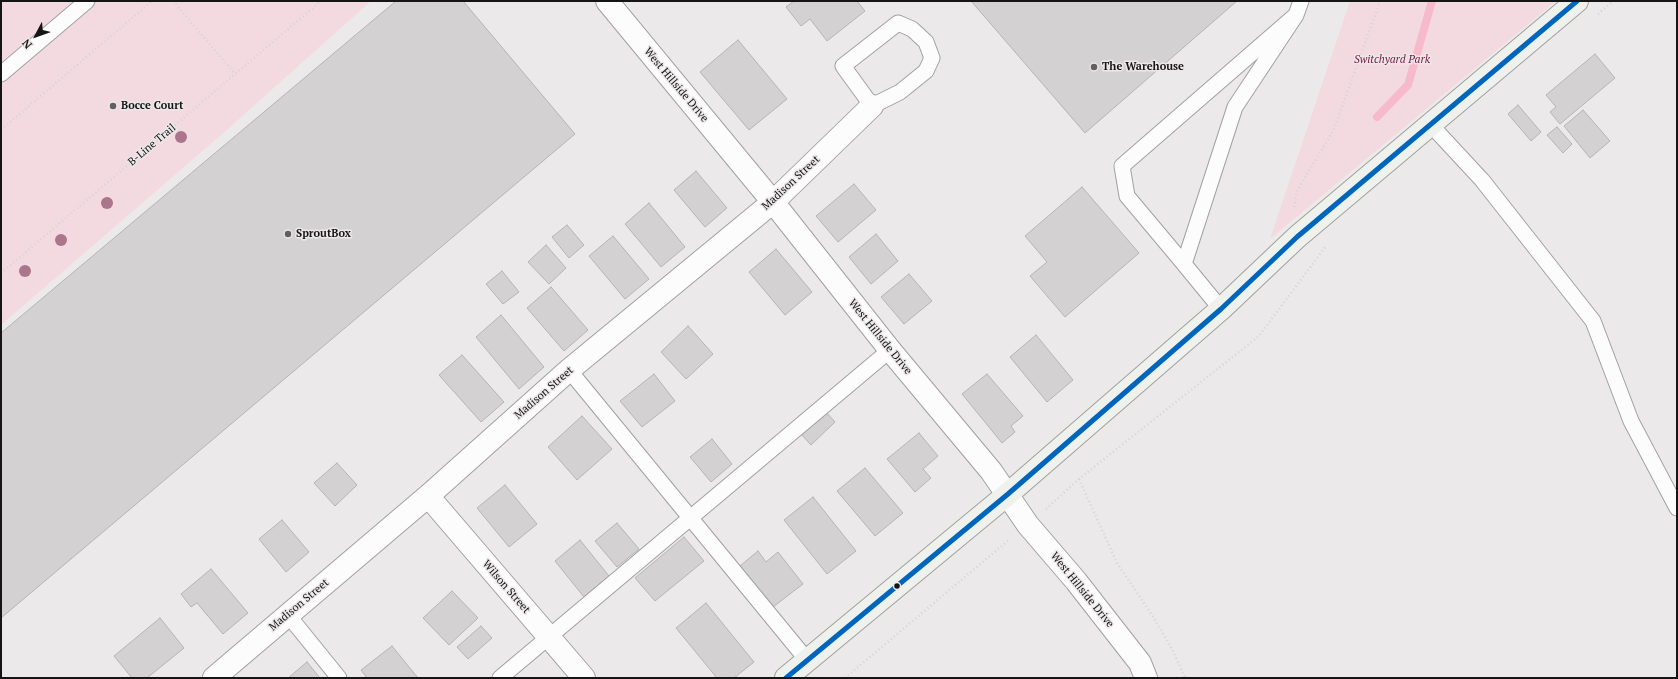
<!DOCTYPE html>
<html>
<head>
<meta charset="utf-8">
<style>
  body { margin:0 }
  #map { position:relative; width:1678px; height:679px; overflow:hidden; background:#ebe9ea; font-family:"PT Serif",serif }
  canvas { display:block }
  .frame { position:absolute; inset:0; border:2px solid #161515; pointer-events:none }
  .north { position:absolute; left:16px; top:16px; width:40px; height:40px; -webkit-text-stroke:3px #ece8e9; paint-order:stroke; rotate:229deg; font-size:11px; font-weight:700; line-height:16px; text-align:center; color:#161515 }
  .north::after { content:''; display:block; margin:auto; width:14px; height:18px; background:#161515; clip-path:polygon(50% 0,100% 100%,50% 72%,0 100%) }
</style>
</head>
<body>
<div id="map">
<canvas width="1678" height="679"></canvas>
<div class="frame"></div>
<div class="north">N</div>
</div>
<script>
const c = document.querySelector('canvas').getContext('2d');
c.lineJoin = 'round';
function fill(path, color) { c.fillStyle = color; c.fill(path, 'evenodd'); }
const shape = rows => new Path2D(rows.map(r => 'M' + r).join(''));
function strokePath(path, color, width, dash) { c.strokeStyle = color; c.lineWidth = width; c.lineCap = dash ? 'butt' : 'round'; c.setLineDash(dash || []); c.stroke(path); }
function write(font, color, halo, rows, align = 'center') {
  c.font = font + ' "PT Serif",serif'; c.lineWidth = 3; c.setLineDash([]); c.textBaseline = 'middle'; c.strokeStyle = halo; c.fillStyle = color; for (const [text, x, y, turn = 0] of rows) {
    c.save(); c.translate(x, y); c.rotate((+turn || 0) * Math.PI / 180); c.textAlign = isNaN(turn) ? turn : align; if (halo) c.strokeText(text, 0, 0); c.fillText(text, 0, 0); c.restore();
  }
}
const green = shape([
  [371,1,228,129,1,325,1,2],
  [1350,1,1556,1,1270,239]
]);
const stream = shape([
  [1377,117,1408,85,1432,1]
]);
const building = shape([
  [396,1,463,1,575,134,1,618,1,333,396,1],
  [794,1,857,1,865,11,827,41,810,19,801,26,786,7,794,1],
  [971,1,1237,1,1085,133,971,1],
  [738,40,787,99,749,130,700,72,738,40],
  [1595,54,1615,78,1560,124,1550,112,1556,107,1546,95,1595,54],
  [1518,105,1541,132,1531,141,1508,114,1518,105],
  [1583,110,1610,141,1590,158,1564,126,1583,110],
  [1557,127,1572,144,1563,153,1547,135,1557,127],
  [696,171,727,208,705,227,674,190,696,171],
  [854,184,876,210,838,242,816,216,854,184],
  [1082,187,1139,253,1065,317,1030,276,1047,262,1025,236,1082,187],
  [649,203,685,247,661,267,625,224,649,203],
  [567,225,584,245,569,258,552,237,567,225],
  [876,234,898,261,871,284,849,257,876,234],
  [613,236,649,279,625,299,589,256,613,236],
  [546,245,566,268,549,284,528,262,546,245],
  [776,249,812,292,785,315,749,272,776,249],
  [502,271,519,292,503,304,486,284,502,271],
  [909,274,932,301,904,324,881,297,909,274],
  [551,287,588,330,564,351,527,308,551,287],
  [501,315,544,367,519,389,476,337,501,315],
  [688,326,713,354,686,379,661,352,688,326],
  [1036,335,1073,380,1047,402,1010,357,1036,335],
  [462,355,504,402,481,422,439,375,462,355],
  [654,374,675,401,642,427,620,401,654,374],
  [987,374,1023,416,1011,426,1015,432,1002,443,962,394,987,374],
  [826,412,835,422,811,445,801,434,826,412],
  [582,416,612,449,577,480,548,447,582,416],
  [919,433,938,456,923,469,931,478,915,492,887,459,919,433],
  [712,439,732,464,711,482,690,457,712,439],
  [337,463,357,485,335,506,314,483,337,463],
  [865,468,903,513,875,536,837,491,865,468],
  [505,485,537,524,509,547,477,508,505,485],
  [813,497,856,551,827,574,784,520,813,497],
  [282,520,309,552,286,572,259,539,282,520],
  [617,523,639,549,617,567,595,541,617,523],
  [684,537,704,561,655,601,635,578,684,537],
  [580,540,609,576,584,597,555,561,580,540],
  [758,551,766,562,778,552,803,584,773,607,740,566,758,551],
  [211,569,248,613,223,634,197,603,191,607,181,594,211,569],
  [452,591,478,618,449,645,423,618,452,591],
  [706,603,754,662,734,678,717,678,676,628,706,603],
  [160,618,184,648,147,678,132,678,114,656,160,618],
  [481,626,492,638,468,659,457,647,481,626],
  [392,646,418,678,367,678,361,670,392,646],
  [307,662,320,678,288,678,307,662]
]);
const path = shape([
  [173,1,235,74],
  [1598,14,1613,1],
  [1,130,152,1],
  [1294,207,1297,191,1334,129,1380,1],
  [1,273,321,1],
  [1079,479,1117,563,1152,615,1172,649,1185,678],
  [1046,509,1079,479,1259,336,1326,246],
  [845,678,1010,539]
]);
const lane = shape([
  [898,23,912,29,926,42,932,58,926,71,900,92,872,106,843,66,898,23],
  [1,74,87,1],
  [1430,124,1482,180,1593,321,1631,421,1677,508],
  [1184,264,1127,196,1122,166,1296,15],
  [1221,309,1184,264,1235,107,1296,15,1301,1],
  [569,370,807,660],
  [288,615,339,678],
  [500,678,890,350]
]);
const street = shape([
  [607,1,773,202,890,350,991,471,1028,525,1076,581,1140,663,1146,678],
  [428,496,584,678],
  [214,678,428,496,569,370,773,202,872,106]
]);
const secondary = shape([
  [786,678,1008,494,1221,309,1297,237,1577,1]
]);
const bus1 = shape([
  [786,678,1008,494,1221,309,1297,237,1577,1]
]);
const trees = [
  [181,137],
  [107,203],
  [61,240],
  [25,271]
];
const markers = [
  [1094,67,4,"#615f60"],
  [113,106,4,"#615f60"],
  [288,234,4,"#615f60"],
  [897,586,3.5,"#161515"]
];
const parkNames = [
  ["Switchyard Park",1392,60]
];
const poiNames = [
  ["The Warehouse",1102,67],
  ["Bocce Court",121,106],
  ["SproutBox",296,234]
];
const streetNames = [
  ["West Hillside Drive",676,85,50],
  ["B-Line Trail",152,145,-40],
  ["Madison Street",791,183,-43],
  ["West Hillside Drive",880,337,51],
  ["Madison Street",544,393,-41],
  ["Wilson Street",506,587,49],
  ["West Hillside Drive",1082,590,51],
  ["Madison Street",299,605,-40]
];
fill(green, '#f3dae1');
strokePath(stream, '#f6baca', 8);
fill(building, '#d3d1d2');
strokePath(building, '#b5b3b4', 1);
strokePath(lane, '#a2a1a1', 17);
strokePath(street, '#a2a1a1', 24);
strokePath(secondary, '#a2a1a1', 24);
strokePath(path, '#d5d4d4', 2.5, [1, 3]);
strokePath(lane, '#fcfcfc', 15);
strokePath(street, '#fcfcfc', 22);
strokePath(secondary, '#eff1ec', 22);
strokePath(bus1, '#0065bd', 5);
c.fillStyle = '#ab758b';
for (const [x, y] of trees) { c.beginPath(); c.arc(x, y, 6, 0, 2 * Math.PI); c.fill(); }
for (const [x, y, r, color] of markers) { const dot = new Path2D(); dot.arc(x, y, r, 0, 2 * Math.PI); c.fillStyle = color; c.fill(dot); strokePath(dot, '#ece8e9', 1.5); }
write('italic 11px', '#76163e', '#ece8e9', parkNames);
write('bold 11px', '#161515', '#ece8e9', poiNames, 'left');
write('11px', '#161515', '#ece8e9', streetNames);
</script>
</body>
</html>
